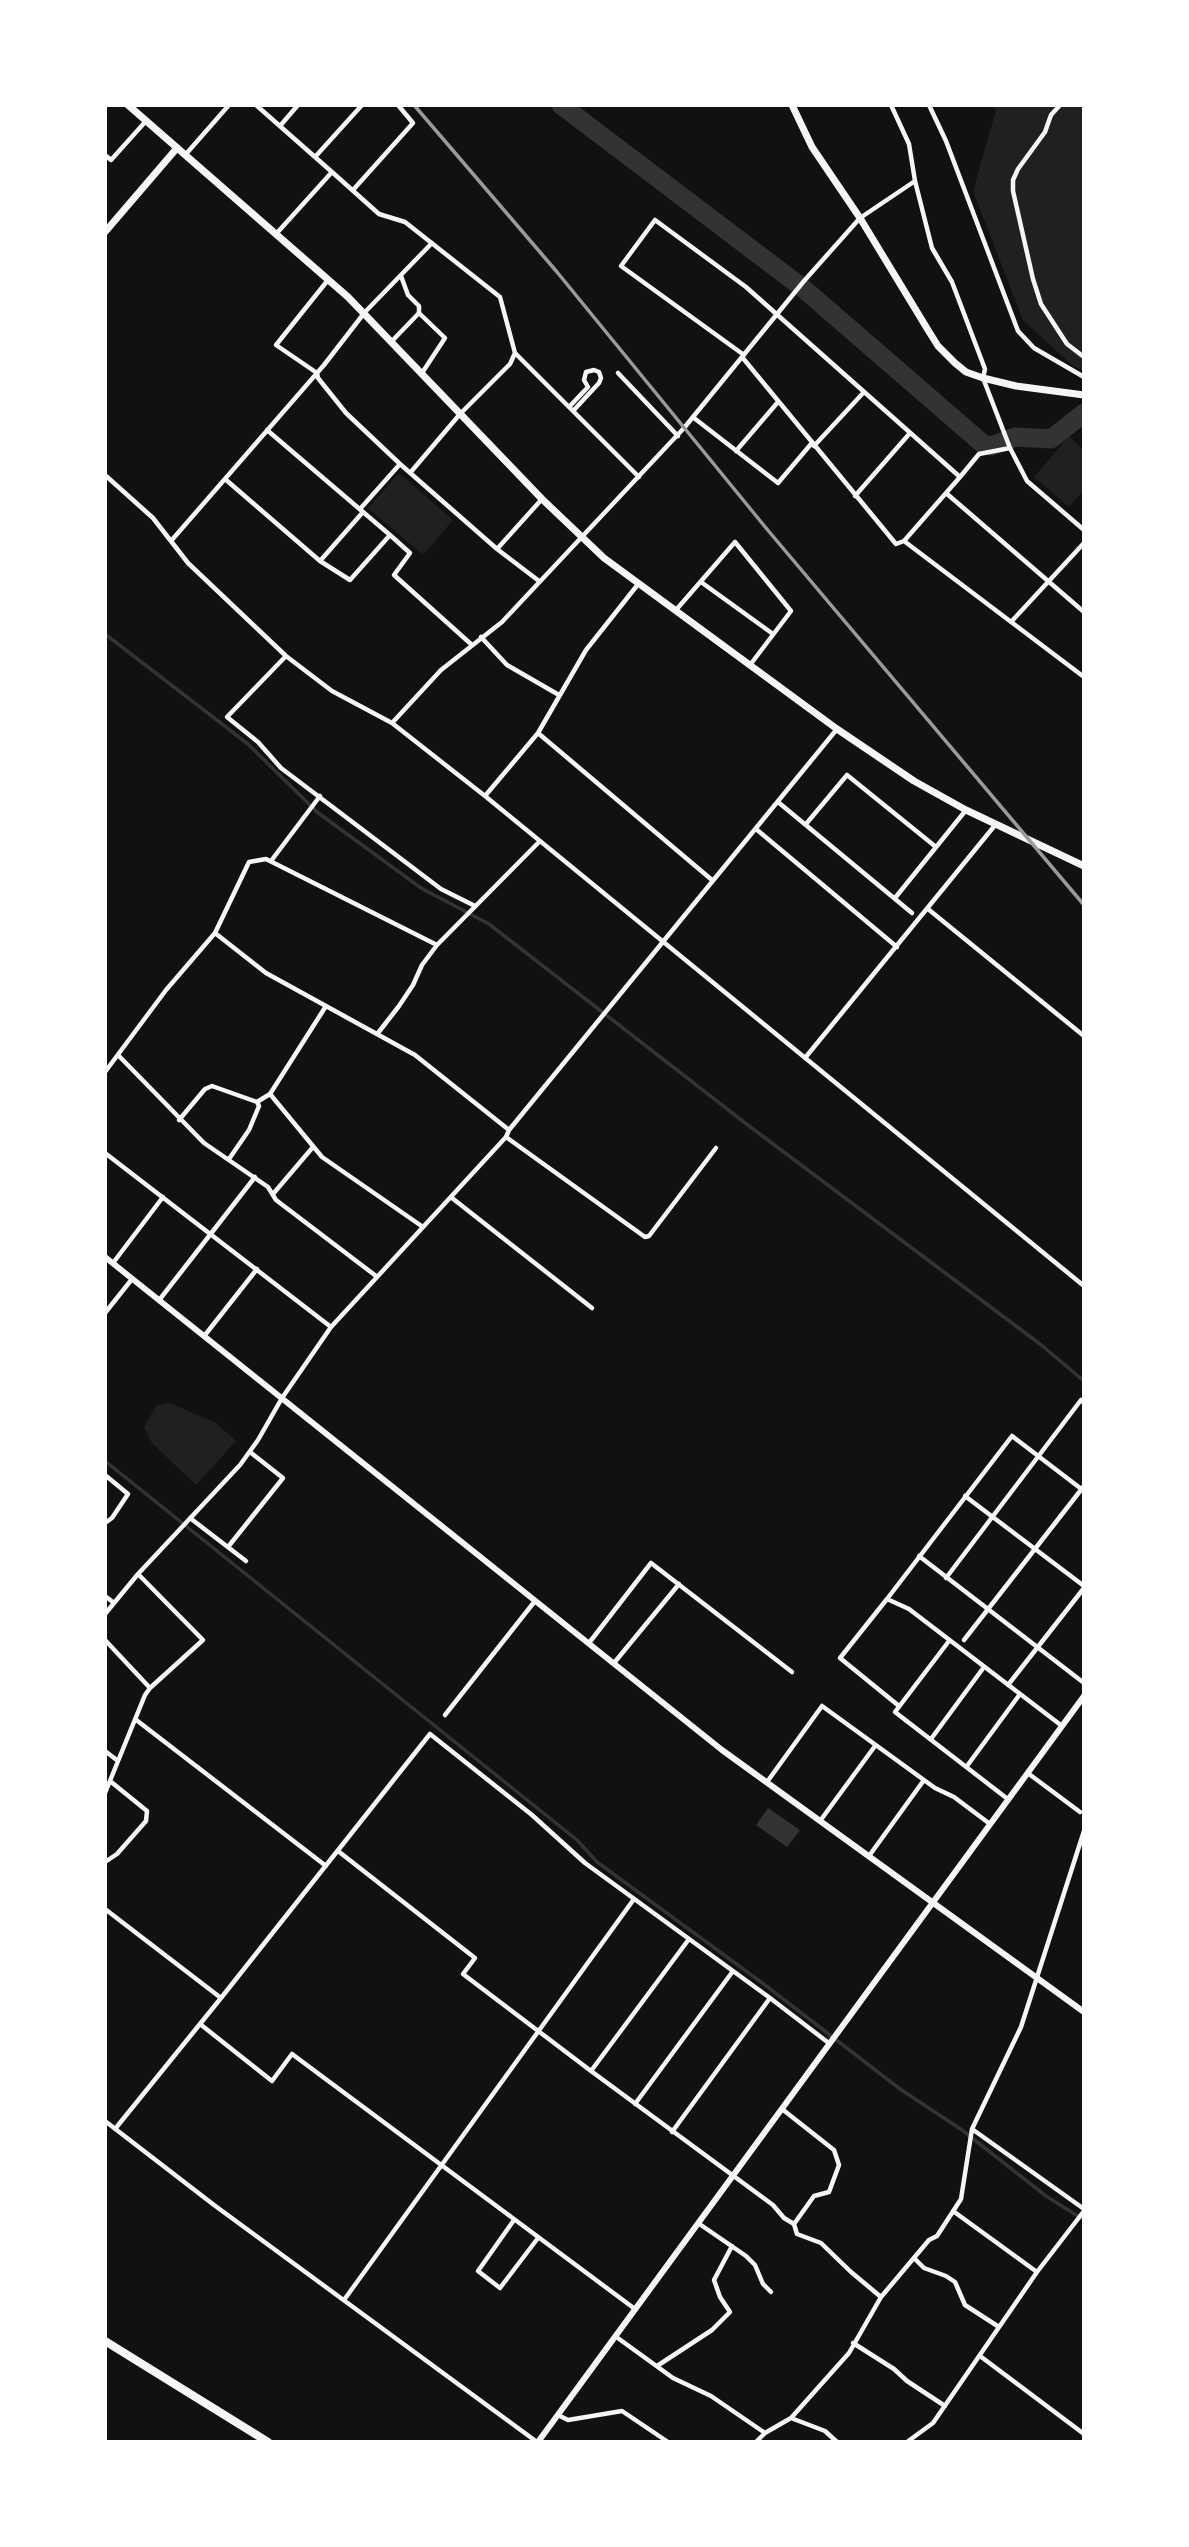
<!DOCTYPE html>
<html>
<head>
<meta charset="utf-8">
<style>
  body { margin:0 }
  #map { position:relative; width:1189px; height:2547px; overflow:hidden; background:#111; font-family:"Source Sans 3",sans-serif }
  canvas { display:block }
  .frame { position:absolute; inset:0; border:107px solid #fff; pointer-events:none }
</style>
</head>
<body>
<div id="map">
<canvas width="1189" height="2547"></canvas>
<div class="frame"></div>
</div>
<script>
const c = document.querySelector('canvas').getContext('2d');
c.lineJoin = 'round';
function fill(path, color) { c.fillStyle = color; c.fill(path, 'evenodd'); }
const shape = rows => new Path2D(rows.map(r => 'M' + r).join(''));
function strokePath(path, color, width, dash) { c.strokeStyle = color; c.lineWidth = width; c.lineCap = dash ? 'butt' : 'round'; c.setLineDash(dash || []); c.stroke(path); }
const green = shape([
  [990,105,1084,105,1084,371,1073,366,1023,320,973,191,996,110],
  [1069,436,1084,450,1084,490,1069,507,1034,477],
  [399,473,453,520,423,555,368,508],
  [170,1403,216,1423,236,1441,196,1485,152,1443,144,1427,156,1406]
]);
const water = shape([
  [768,1808,800,1830,787,1847,756,1825]
]);
const stream = shape([
  [105,634,248,744,317,812,421,888,489,924,749,1126,1040,1344,1084,1381],
  [105,1461,577,1840,597,1862,761,1982,900,2089,962,2130,1046,2196,1084,2220]
]);
const river = shape([
  [561,105,804,289,983,444,991,446,1015,437,1051,439,1084,413]
]);
const minor = shape([
  [256,105,332,172],
  [891,105,909,144,915,181,932,248,952,282,985,369,983,378,1010,448,1027,481,1084,530],
  [929,105,946,141,1018,331,1034,348,1084,377],
  [1060,105,1051,115,1045,132,1018,169,1013,180,1013,191,1033,279,1041,304,1067,344,1084,357],
  [280,126,298,105],
  [186,154,229,105],
  [105,155,111,160,146,121],
  [315,157,362,105],
  [915,181,860,218,804,281,684,428,502,622,441,670,392,723,485,796,1084,1286],
  [353,190,413,123,398,105],
  [276,234,332,172,379,214,405,222,500,297,515,353,510,364,460,414,410,473],
  [401,276,408,295,419,306,419,313,445,338,422,373],
  [328,280,276,345,317,373,318,378,346,413,400,464,360,509],
  [392,341,419,313],
  [515,353,639,477],
  [742,357,896,544,904,541,960,477,746,287,655,220,621,266,744,355],
  [618,373,678,436],
  [569,407,588,387,584,380,586,372,594,370,599,372,601,378,599,383,573,411],
  [694,418,778,483,811,444],
  [814,446,864,392],
  [736,451,778,402],
  [400,464,497,549,539,581],
  [105,475,153,518,188,563,286,656,332,691,392,723],
  [960,477,979,454,1010,448],
  [225,479,320,561,350,580,390,535,267,430],
  [946,493,1084,612],
  [855,496,910,433],
  [390,535,410,553,394,575,472,645],
  [171,541,324,365,365,312,432,243],
  [904,541,1084,677],
  [497,549,542,499],
  [320,561,363,512],
  [701,582,773,634],
  [676,610,735,542,791,611,750,665],
  [1011,622,1084,543],
  [481,637,507,665,559,695],
  [286,656,227,717,258,742,281,768,441,889,475,906],
  [538,733,712,880],
  [485,796,538,733,586,650,639,583],
  [778,802,912,913],
  [806,824,847,775,936,847],
  [756,829,897,947],
  [271,861,320,796],
  [895,898,966,810],
  [928,909,1084,1036],
  [215,933,266,973,415,1055,509,1130],
  [326,1006,270,1094,322,1157,423,1227],
  [378,1033,399,1006,413,985,422,965,437,945,539,842],
  [118,1055,204,1143,268,1187,276,1200,376,1276],
  [805,1058,996,824],
  [105,1072,166,990,215,933,249,862,266,859,437,945],
  [179,1120,205,1089,212,1086,257,1102,270,1094],
  [506,1137,645,1237,649,1236,716,1148],
  [105,1153,331,1327],
  [229,1159,249,1130,259,1106,257,1102],
  [273,1194,313,1147],
  [452,1198,592,1308],
  [113,1263,163,1197],
  [160,1299,255,1177],
  [105,1313,132,1279],
  [205,1335,257,1269],
  [105,1475,128,1494,112,1518,105,1523],
  [965,1496,1084,1586],
  [190,1518,246,1561],
  [228,1547,283,1478,250,1452],
  [919,1556,1084,1683],
  [138,1574,203,1640,150,1688],
  [946,1578,1081,1400,1084,1403],
  [105,1596,114,1603],
  [887,1599,1012,1436,1084,1491],
  [105,1614,138,1574,240,1465,258,1440,282,1398,331,1327,506,1137,509,1130,837,729],
  [105,1640,150,1688,145,1695,105,1793],
  [964,1640,1084,1486],
  [949,1641,895,1712,1009,1800],
  [589,1643,651,1563,792,1672],
  [614,1663,679,1584],
  [1008,1685,1084,1588],
  [899,1706,840,1658,887,1599,909,1609,1062,1726],
  [445,1715,535,1601],
  [135,1719,326,1866],
  [931,1739,984,1667],
  [105,1751,118,1761],
  [967,1766,1020,1694],
  [1029,1774,1080,1812],
  [767,1782,822,1706,935,1788,954,1797,990,1824],
  [820,1821,875,1746],
  [338,1851,475,1958,463,1974,591,2071,773,2205,784,2218,794,2224,814,2196,829,2192,839,2165,834,2150,782,2109],
  [869,1856,924,1780],
  [105,1862,117,1854,146,1821,147,1811,110,1781],
  [105,1909,221,1998,115,2129],
  [221,1998,430,1734,532,1815,585,1863,770,1998,830,2044],
  [200,2024,272,2081,292,2054,635,2309],
  [591,2071,689,1939],
  [635,2104,733,1971],
  [105,2121,214,2205,537,2442],
  [972,2129,1084,2209],
  [672,2132,770,1998],
  [953,2211,1037,2272],
  [514,2220,478,2271,500,2288,538,2238],
  [698,2223,746,2256,755,2265,763,2284,771,2292],
  [794,2224,797,2234,821,2243,851,2272,881,2297],
  [914,2258,924,2268,946,2276,955,2282,965,2305,999,2327],
  [344,2300,634,1899],
  [615,2336,673,2378,711,2396,765,2433],
  [853,2343,894,2369,907,2381,945,2406],
  [980,2356,1084,2434],
  [657,2366,712,2330,730,2312,720,2297,714,2280,732,2246],
  [558,2415,568,2420,622,2411,668,2442],
  [791,2418,825,2431,837,2442],
  [756,2442,765,2433,791,2418,849,2353,881,2297,929,2240,937,2236,961,2199,972,2129,1021,2027,1084,1831],
  [907,2442,933,2423,1037,2272,1084,2211]
]);
const tertiary = shape([
  [105,1257,722,1750,1084,2012],
  [538,2442,1084,1696]
]);
const secondary = shape([
  [128,105,348,297,542,499,604,558,837,729,914,781,966,810,1084,866]
]);
const primary = shape([
  [792,105,812,147,860,218,928,330,938,346,955,363,966,372,983,378,1016,386,1084,395],
  [105,232,177,148]
]);
const trunk = shape([
  [105,2341,268,2442]
]);
const rail = shape([
  [414,105,557,272,766,528,1084,905]
]);
fill(green, '#202020');
fill(water, '#333');
strokePath(stream, '#333', 3.5);
strokePath(river, '#333', 19);
strokePath(minor, '#f5f5f5', 4.5);
strokePath(tertiary, '#f5f5f5', 6);
strokePath(secondary, '#f5f5f5', 7);
strokePath(primary, '#f5f5f5', 7);
strokePath(trunk, '#f5f5f5', 8);
strokePath(rail, '#9a9a9a', 3.5);
</script>
</body>
</html>
